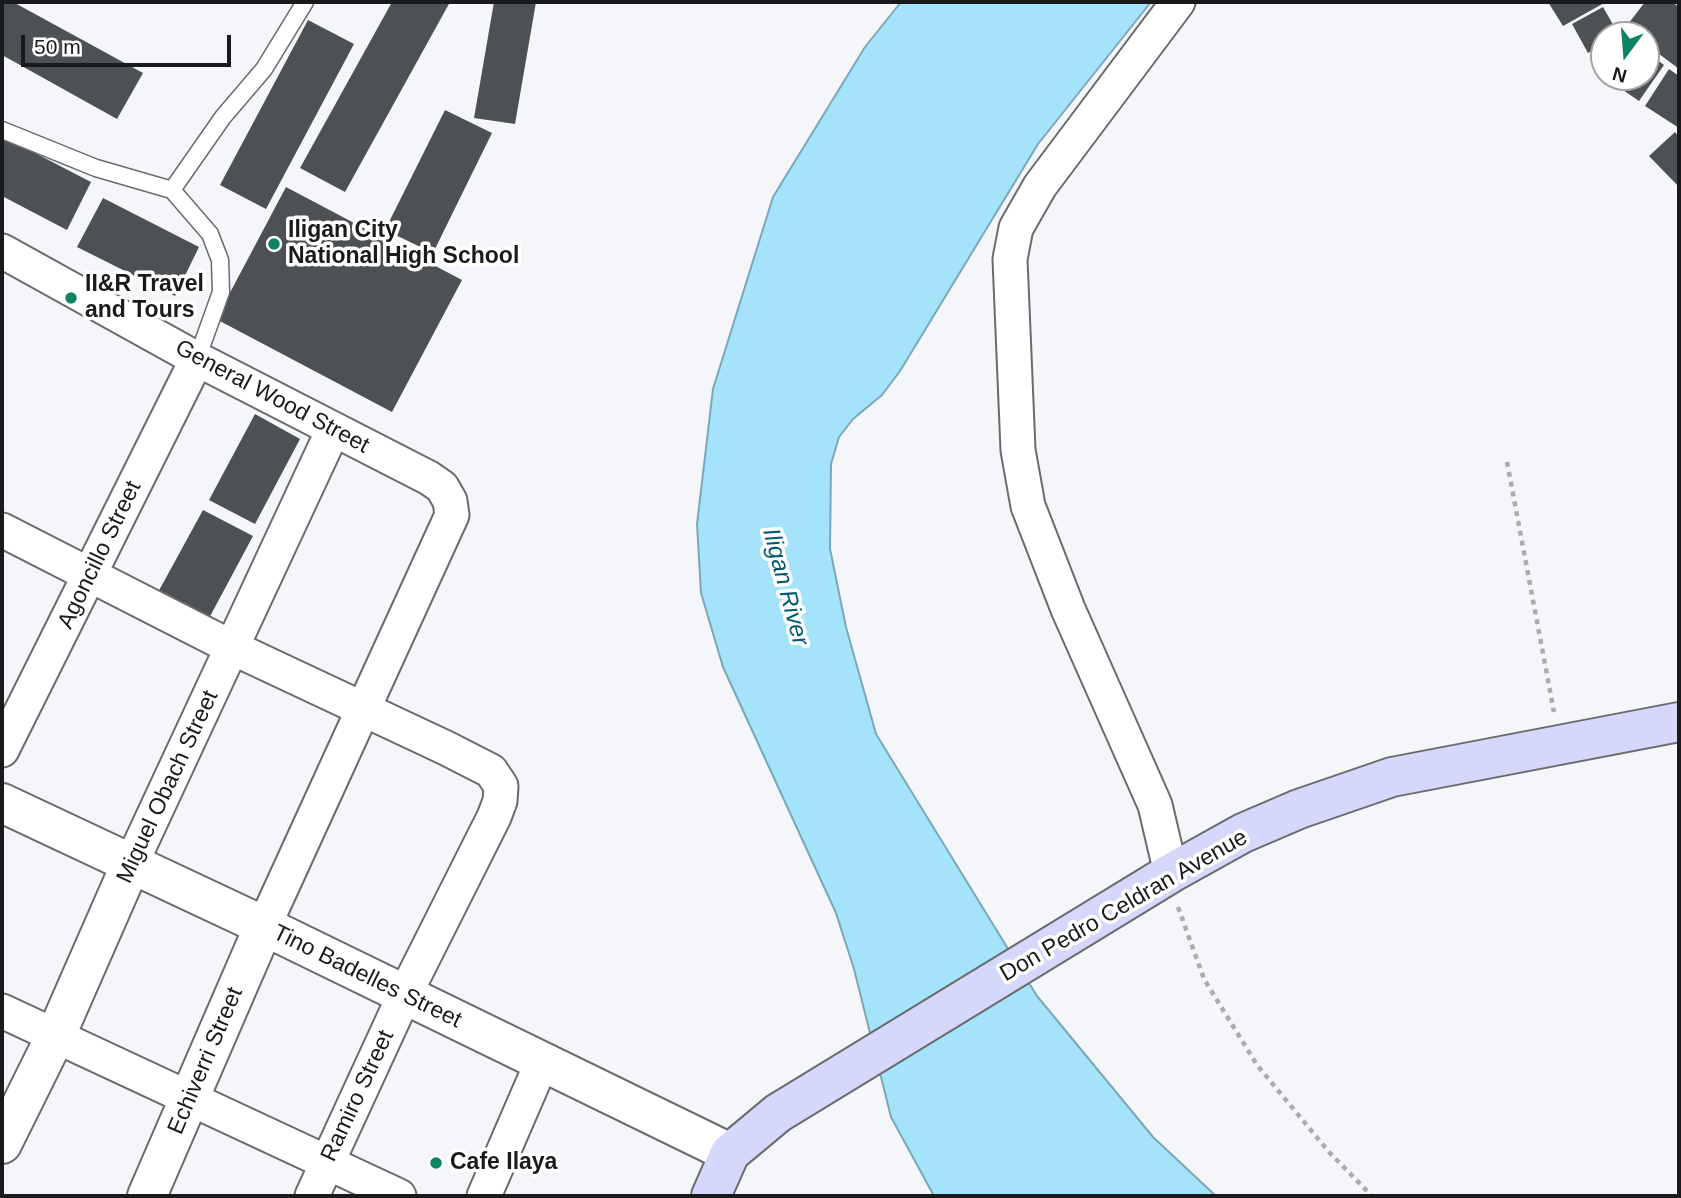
<!DOCTYPE html>
<html>
<head>
<meta charset="utf-8">
<style>
  body { margin:0 }
  #map { position:relative; width:1681px; height:1198px; overflow:hidden; background:#f4f6f9; font-family:Arial,sans-serif }
  canvas { display:block }
  .frame { position:absolute; inset:0; border:4px solid #191a1b; pointer-events:none }
  .north { position:absolute; left:1590px; top:21px; width:70px; height:70px; box-sizing:border-box; background:#fff; border:2px solid #a3a3a4; border-radius:50%; rotate:196deg; font-size:19px; font-weight:700; line-height:28px; text-align:center; color:#191a1b }
  .north::after { content:''; display:block; margin:auto; width:24px; height:32px; background:#0d8565; clip-path:polygon(50% 0,100% 100%,50% 72%,0 100%) }
  .scale { position:absolute; left:21px; top:35px; width:210px; height:32px; box-sizing:border-box; border:4px solid #191a1b; border-top:0; padding-left:9px; font-size:21px; line-height:24px; white-space:nowrap; color:#191a1b; -webkit-text-stroke:5px #fff; paint-order:stroke }
</style>
</head>
<body>
<div id="map">
<canvas width="1681" height="1198"></canvas>
<div class="frame"></div>
<div class="north">N</div>
<div class="scale">50 m</div>
</div>
<script>
const c = document.querySelector('canvas').getContext('2d');
c.lineJoin = 'round';
function fill(path, color) { c.fillStyle = color; c.fill(path, 'evenodd'); }
const shape = rows => new Path2D(rows.map(r => 'M' + r).join(''));
function strokePath(path, color, width, dash) { c.strokeStyle = color; c.lineWidth = width; c.lineCap = dash ? 'butt' : 'round'; c.setLineDash(dash || []); c.stroke(path); }
function write(font, color, halo, rows, align = 'center') {
  c.font = font + ' Arial,sans-serif'; c.lineWidth = 7; c.setLineDash([]); c.textBaseline = 'middle'; c.strokeStyle = halo; c.fillStyle = color; for (const [text, x, y, turn = 0] of rows) {
    c.save(); c.translate(x, y); c.rotate((+turn || 0) * Math.PI / 180); c.textAlign = isNaN(turn) ? turn : align; if (halo) c.strokeText(text, 0, 0); c.fillText(text, 0, 0); c.restore();
  }
}
const water = shape([
  [901,2,1151,2,1038,144,900,371,882,395,853,419,839,437,831,464,830,549,846,627,876,734,1037,996,1153,1137,1216,1196,934,1196,891,1117,854,969,836,913,723,667,701,593,697,524,713,389,773,197,865,47,901,2]
]);
const building = shape([
  [2,2,13,2,143,73,117,119,2,55],
  [392,2,450,2,345,192,300,168],
  [494,2,536,2,515,124,474,118],
  [1548,2,1606,2,1563,26],
  [1645,2,1672,2,1679,7,1679,69,1646,44,1646,35,1634,35,1625,28],
  [1603,7,1619,35,1604,35,1604,44,1588,53,1572,24],
  [308,20,354,44,266,209,220,185],
  [1646,52,1664,65,1639,101,1607,79,1646,77],
  [1669,69,1679,76,1679,128,1645,106],
  [445,110,492,133,433,253,385,230],
  [1675,132,1679,137,1679,187,1649,156],
  [2,136,91,182,67,230,2,196],
  [286,187,462,280,392,412,216,319],
  [103,198,199,247,175,296,77,247],
  [255,414,300,439,255,524,209,500],
  [203,510,253,536,207,622,156,596]
]);
const path = shape([
  [1507,462,1554,712],
  [1178,907,1204,979,1257,1065,1329,1152,1372,1196]
]);
const service = shape([
  [2,130,96,168,172,190,223,117,264,69,305,2],
  [172,190,210,234,220,260,221,292,197,359]
]);
const minor = shape([
  [2,251,197,359,429,478,442,487,450,501,452,515,264,926],
  [2,530,233,648,446,748,491,771,501,786,500,801,494,817,404,996,312,1196],
  [2,750,197,359],
  [131,864,333,430],
  [1171,873,1155,805,1068,609,1028,506,1018,450,1010,259,1016,228,1040,186,1178,2],
  [2,1011,399,1196],
  [484,1196,542,1062]
]);
const tertiary = shape([
  [2,803,264,926,730,1153],
  [2,1144,56,1035,131,864],
  [147,1196,264,926]
]);
const secondary = shape([
  [711,1196,730,1153,778,1113,1171,873,1243,833,1299,809,1392,777,1679,722]
]);
const markers = [
  [274,244,7,"#0d8565"],
  [71,298,7,"#0d8565"],
  [436,1163,7,"#0d8565"]
];
const poiNames = [
  ["Iligan City",288,231],
  ["National High School",288,257],
  ["II&R Travel",85,285],
  ["and Tours",85,311],
  ["Cafe Ilaya",450,1163]
];
const streetNames = [
  ["General Wood Street",272,397,28],
  ["Agoncillo Street",100,555,-64],
  ["Miguel Obach Street",168,787,-65],
  ["Don Pedro Celdran Avenue",1124,906,-30],
  ["Tino Badelles Street",367,977,26],
  ["Echiverri Street",206,1061,-67],
  ["Ramiro Street",358,1096,-65]
];
const waterNames = [
  ["Iligan River",785,587,75]
];
fill(water, '#a5e3fb');
strokePath(water, '#7ba7b8', 2);
fill(building, '#4e5153');
strokePath(service, '#696b6e', 19);
strokePath(minor, '#696b6e', 37);
strokePath(tertiary, '#696b6e', 42);
strokePath(secondary, '#696b6e', 42);
strokePath(path, '#aaacae', 4.5, [5, 5]);
strokePath(service, '#fff', 16);
strokePath(minor, '#fff', 33);
strokePath(tertiary, '#fff', 38);
strokePath(secondary, '#d6d8fb', 38);
for (const [x, y, r, color] of markers) { const dot = new Path2D(); dot.arc(x, y, r, 0, 2 * Math.PI); c.fillStyle = color; c.fill(dot); strokePath(dot, '#fff', 2.5); }
write('bold 23px', '#191a1b', '#fff', poiNames, 'left');
write('23px', '#191a1b', '#fff', streetNames);
write('italic 24px', '#025971', '#fff', waterNames);
</script>
</body>
</html>
